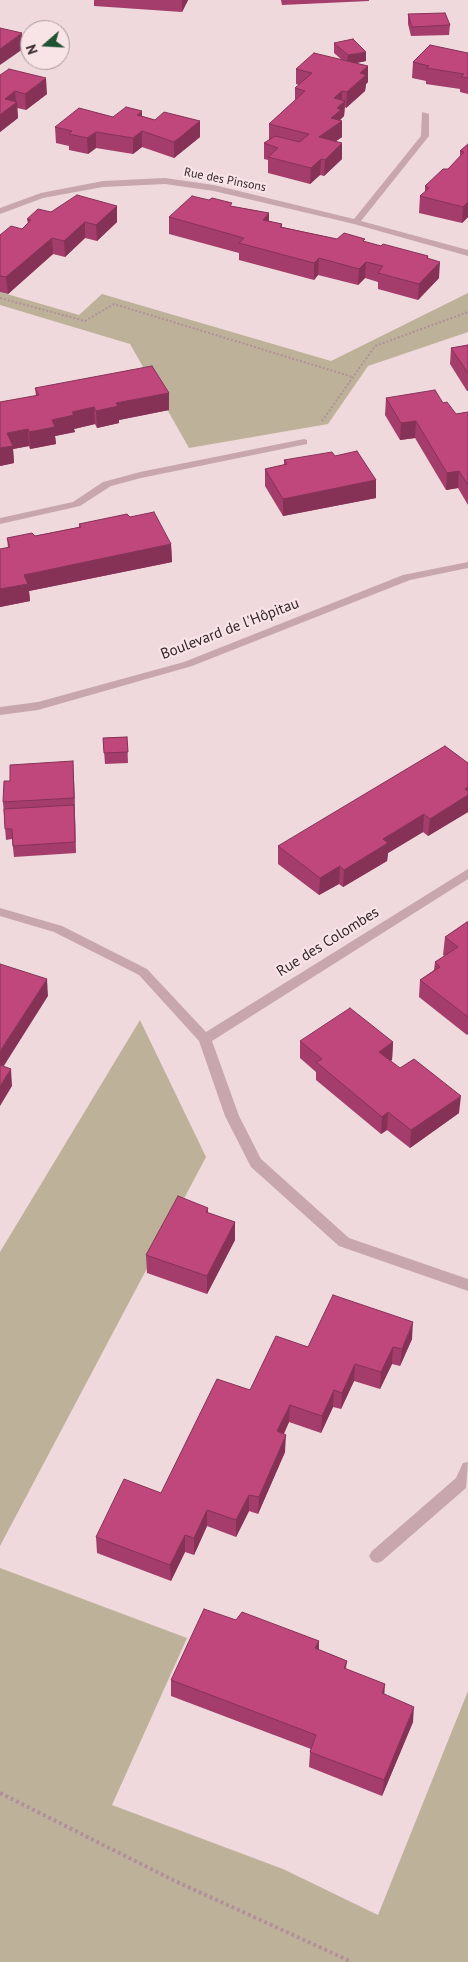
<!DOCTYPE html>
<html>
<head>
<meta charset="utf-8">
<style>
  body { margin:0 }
  #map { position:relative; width:468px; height:1962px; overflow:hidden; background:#efd9dc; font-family:"PT Sans",sans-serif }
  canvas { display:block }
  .north { position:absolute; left:20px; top:20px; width:50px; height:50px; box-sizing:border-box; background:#f8e4e7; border:1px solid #a9989c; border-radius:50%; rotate:251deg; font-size:14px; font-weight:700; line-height:20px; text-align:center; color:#33262b }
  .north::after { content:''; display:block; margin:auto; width:18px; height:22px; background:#1e5232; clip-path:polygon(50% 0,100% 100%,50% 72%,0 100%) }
</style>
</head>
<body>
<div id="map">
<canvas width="468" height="1962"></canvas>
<div class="north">N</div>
</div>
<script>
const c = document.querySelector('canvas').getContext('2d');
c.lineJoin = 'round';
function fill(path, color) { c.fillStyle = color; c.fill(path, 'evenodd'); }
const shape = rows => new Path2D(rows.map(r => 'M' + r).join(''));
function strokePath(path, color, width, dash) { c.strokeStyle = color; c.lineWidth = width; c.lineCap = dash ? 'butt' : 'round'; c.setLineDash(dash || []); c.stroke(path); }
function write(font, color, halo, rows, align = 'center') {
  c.font = font + ' "PT Sans",sans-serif'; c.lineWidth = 4.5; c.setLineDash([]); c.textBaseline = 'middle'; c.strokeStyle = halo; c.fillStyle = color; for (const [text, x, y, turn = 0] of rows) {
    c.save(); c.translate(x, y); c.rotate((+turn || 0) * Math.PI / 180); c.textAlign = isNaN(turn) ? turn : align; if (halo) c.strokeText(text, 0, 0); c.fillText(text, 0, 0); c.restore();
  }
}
const green = shape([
  [0,292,79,315,102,294,331,361,468,293,468,332,368,366,328,424,189,448,130,344,0,305],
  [140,1020,206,1157,0,1546,0,1252],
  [0,1568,187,1638,112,1805,283,1869,378,1915,468,1691,468,1962,0,1962]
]);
const pathFar1 = shape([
  [0,298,85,321,114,304,353,377],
  [322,421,375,346,468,312]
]);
const path = shape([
  [0,1793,173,1880,352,1962]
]);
const minor = shape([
  [422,112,429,114,429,136,361,221,468,250,468,256,354,224,214,191,165,184,103,187,43,198,0,214,0,208,41,193,103,181,165,178,214,185,354,219,421,136,422,112],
  [304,439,307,440,307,444,141,478,111,486,80,506,0,524,0,518,73,502,103,482,140,472,304,439],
  [468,869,468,879,212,1041,239,1116,261,1159,349,1238,468,1279,468,1291,339,1246,251,1167,225,1116,199,1041,139,975,54,932,0,916,0,908,62,926,147,969,206,1032,468,869],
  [468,1462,466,1488,382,1561,377,1563,372,1561,369,1556,372,1551,456,1478,463,1463,468,1462]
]);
const tertiary = shape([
  [468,562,468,568,410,580,192,666,38,710,0,715,0,707,38,702,184,662,403,575,468,562]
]);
const wall = shape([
  [94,0,188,0,182,12,94,6],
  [281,0,369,0,369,1,282,5],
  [408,14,450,25,449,35,411,36,408,24],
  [334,43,366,61,355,63,368,66,368,82,366,84,365,91,346,108,345,107,344,116,340,120,342,137,336,141,342,159,324,176,320,175,310,184,268,173,268,160,264,159,264,143,269,140,269,124,295,100,295,88,299,85,296,84,296,69,342,60,334,53],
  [468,53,468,94,460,92,460,89,426,84,426,81,412,78,413,62],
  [0,75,47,94,26,110,17,108,18,118,0,132],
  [142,116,155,120,200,121,200,137,174,158,142,147,133,154,96,148,88,154,69,150,69,146,56,143,55,127,113,117],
  [468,144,468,217,462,223,419,213,420,196,425,192,425,186,448,169,460,157,460,151],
  [209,200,232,206,269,213,269,221,282,224,282,227,337,239,365,242,381,246,428,256,428,258,439,278,418,300,378,289,378,282,365,278,358,285,318,275,314,280,239,260,239,253,169,234,169,217],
  [117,206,117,222,97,241,85,238,65,257,53,254,8,294,0,292,0,235,22,229,28,224,27,219,51,212],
  [468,345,468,391,467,391,450,364,451,348],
  [35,388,169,393,169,410,119,420,119,423,97,428,95,424,74,429,75,432,55,436,56,444,30,449,29,446,13,449,14,463,0,466,36,396],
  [386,398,443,403,456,414,468,412,468,505,458,488,446,490,415,438,400,440,385,415],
  [335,456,376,480,376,498,283,516,265,486,265,469,284,465,284,460],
  [130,517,171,544,172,562,29,591,30,601,0,607,0,549,8,548,7,538,35,536,79,527,79,524],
  [127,737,128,763,105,764,103,738],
  [468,763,468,812,428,836,423,832,388,853,387,861,343,887,339,884,319,895,278,864,278,846],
  [74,779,76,853,14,857,12,839,6,840,3,802],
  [468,922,468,1034,467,1035,419,997,420,980,434,970,435,962,445,956,443,955,445,937],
  [300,1041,393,1042,392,1060,390,1061,459,1113,410,1148,387,1130,381,1134,316,1080,316,1072,300,1058],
  [208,1208,208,1213,235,1222,235,1240,207,1294,147,1273,146,1255],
  [412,1339,400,1366,392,1364,380,1389,354,1381,341,1409,333,1407,321,1433,289,1422,284,1434,285,1452,258,1514,249,1511,236,1537,207,1526,194,1555,185,1552,171,1581,97,1553,96,1537,161,1493,308,1347],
  [236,1620,319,1641,319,1650,347,1661,346,1669,384,1694,413,1722,382,1796,309,1767,310,1752,311,1749,171,1696,171,1680]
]);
const shadedWall = shape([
  [182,0,188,0,182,12],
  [22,33,23,49,0,65,0,49],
  [366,52,366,61,347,65,348,55],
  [368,66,368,82,366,84,365,91,346,108,347,92,360,73],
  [46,78,47,94,26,110,25,94],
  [15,91,16,103,17,102,18,118,0,132,0,115,5,99],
  [342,91,342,103,345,101,344,116,340,120,340,122,342,121,342,137,319,153,319,137,334,98],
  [142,111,142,127,137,115],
  [200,121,200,137,174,158,174,142],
  [142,131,142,147,133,154,133,138],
  [96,132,96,148,88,154,87,138],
  [342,143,342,159,324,176,325,160],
  [321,159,320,175,310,184,311,168],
  [468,202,468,217,462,223,463,207],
  [117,206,117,222,97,241,96,225],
  [269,213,269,229,263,220],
  [85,222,85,238,65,257,64,241],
  [52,238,53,254,8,294,6,277],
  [319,258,318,275,314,280,314,263],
  [366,262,365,278,358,285,359,269],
  [440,262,439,278,418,300,419,284],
  [169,393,169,410,119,420,119,423,97,428,96,411,116,403],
  [94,407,95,424,74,429,75,432,55,436,56,444,30,449,29,432,52,420,72,412],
  [416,421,415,438,400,440,401,423],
  [28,429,29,446,13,449,14,463,0,466,0,448,7,433],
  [459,471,458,488,446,490,447,473],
  [376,480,376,498,283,516,283,499],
  [171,544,172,562,29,591,30,601,0,607,0,589,24,575],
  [73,761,74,779,76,853,74,798],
  [468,787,468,812,428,836,430,819],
  [424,814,423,832,388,853,387,861,343,887,344,870,383,839],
  [340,866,339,884,319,895,320,878],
  [47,979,48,996,0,1072,0,1051],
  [393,1042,392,1060,378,1070,379,1052],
  [11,1069,12,1086,0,1106,0,1086],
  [461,1096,459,1113,410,1148,411,1130],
  [388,1112,387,1130,381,1134,382,1117],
  [235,1222,235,1240,207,1294,207,1276],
  [413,1322,412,1339,400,1366,402,1349],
  [393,1347,392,1364,380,1389,381,1372],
  [355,1364,354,1381,341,1409,342,1393],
  [334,1390,333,1407,321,1433,322,1416],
  [290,1405,289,1422,277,1447,277,1431],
  [286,1435,285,1452,258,1514,259,1497],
  [249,1495,249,1511,236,1537,236,1520],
  [207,1510,207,1526,194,1555,194,1538],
  [185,1535,185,1552,171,1581,170,1565],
  [319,1641,318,1657,315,1648],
  [385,1684,384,1700,382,1693],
  [414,1707,413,1722,382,1796,384,1780]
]);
const building = shape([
  [445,13,450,25,412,27,408,14,445,13],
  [0,28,22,33,0,49,0,28],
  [353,39,366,52,348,55,334,43,353,39],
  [430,45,468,53,468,78,461,77,464,74,426,68,429,66,413,62,430,45],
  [314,53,368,66,360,73,366,75,347,92,342,91,334,98,345,101,337,108,341,110,331,118,342,121,319,137,342,143,325,160,321,159,311,168,268,157,278,148,264,143,275,136,300,142,309,134,269,124,305,91,295,88,312,73,296,69,314,53],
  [9,69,46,78,25,94,15,91,5,99,17,102,0,115,0,75,9,69],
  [126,107,142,111,137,115,155,120,164,112,200,121,174,142,142,131,133,138,96,132,87,138,69,134,72,131,55,127,79,108,113,117,126,107],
  [468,144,468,202,463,207,420,196,429,188,425,186,443,169,448,169,464,152,460,151,468,144],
  [77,195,117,206,96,225,85,222,64,241,52,238,6,277,0,276,0,235,11,226,22,229,31,220,27,219,38,209,51,212,77,195],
  [192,196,209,200,212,198,232,203,230,206,269,213,263,220,282,224,280,227,337,239,344,233,365,239,363,241,381,246,383,244,428,256,427,258,440,262,419,284,378,273,383,266,366,262,359,269,319,258,314,263,239,243,244,238,169,217,192,196],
  [468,345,468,373,451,348,468,345],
  [152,366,169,393,116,403,118,406,96,411,94,407,72,412,74,415,52,420,55,427,29,432,28,429,7,433,13,446,0,448,0,402,39,395,35,388,152,366],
  [435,390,443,403,447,402,456,414,468,412,468,485,459,471,447,473,416,421,401,423,386,398,435,390],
  [357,451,376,480,283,499,265,469,287,464,284,460,332,452,335,456,357,451],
  [154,512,171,544,24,575,28,584,0,589,0,549,10,547,7,538,32,533,35,536,81,527,79,524,127,514,130,517,154,512],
  [127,737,128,752,104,753,103,738,127,737],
  [445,746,468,763,468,787,465,789,468,791,468,795,430,819,424,814,383,839,388,843,344,870,340,866,320,878,278,846,445,746],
  [73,761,74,798,3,802,4,781,10,781,10,765,73,761],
  [74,805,75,842,13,846,12,829,5,829,4,809,74,805],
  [467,922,468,922,468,1017,420,980,440,967,435,962,458,947,445,937,467,922],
  [0,964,47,979,0,1051,0,964],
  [350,1008,393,1042,379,1052,400,1068,414,1059,461,1096,411,1130,388,1112,382,1117,316,1062,322,1059,300,1041,350,1008],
  [0,1065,11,1069,0,1086,0,1065],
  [178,1196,208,1208,206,1212,235,1222,207,1276,146,1255,178,1196],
  [333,1295,413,1322,402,1349,393,1347,381,1372,355,1364,342,1393,334,1390,322,1416,290,1405,277,1431,286,1435,259,1497,249,1495,236,1520,207,1510,194,1538,185,1535,170,1565,96,1537,124,1479,161,1493,217,1379,250,1390,276,1336,308,1347,333,1295],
  [204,1609,236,1620,242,1612,319,1641,315,1648,347,1661,344,1668,385,1684,382,1693,414,1707,384,1780,310,1752,316,1735,171,1680,204,1609]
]);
const farStreetnames = [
  ["Rue des Pinsons",225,180,11]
];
const streetNames = [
  ["Boulevard de l'Hôpitau",230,629,-21],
  ["Rue des Colombes",328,942,-32]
];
fill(green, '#bdb19a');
strokePath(pathFar1, '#b29099', 2, [2, 2]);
strokePath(path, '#b29099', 4, [3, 3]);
fill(minor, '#c7a6ad');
fill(tertiary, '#c7a6ad');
fill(wall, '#a43d6b');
fill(shadedWall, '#863257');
fill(building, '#bf477c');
strokePath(building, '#863257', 1);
write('12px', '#33262b', '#f8e4e7', farStreetnames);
write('15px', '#33262b', '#f8e4e7', streetNames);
</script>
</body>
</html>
